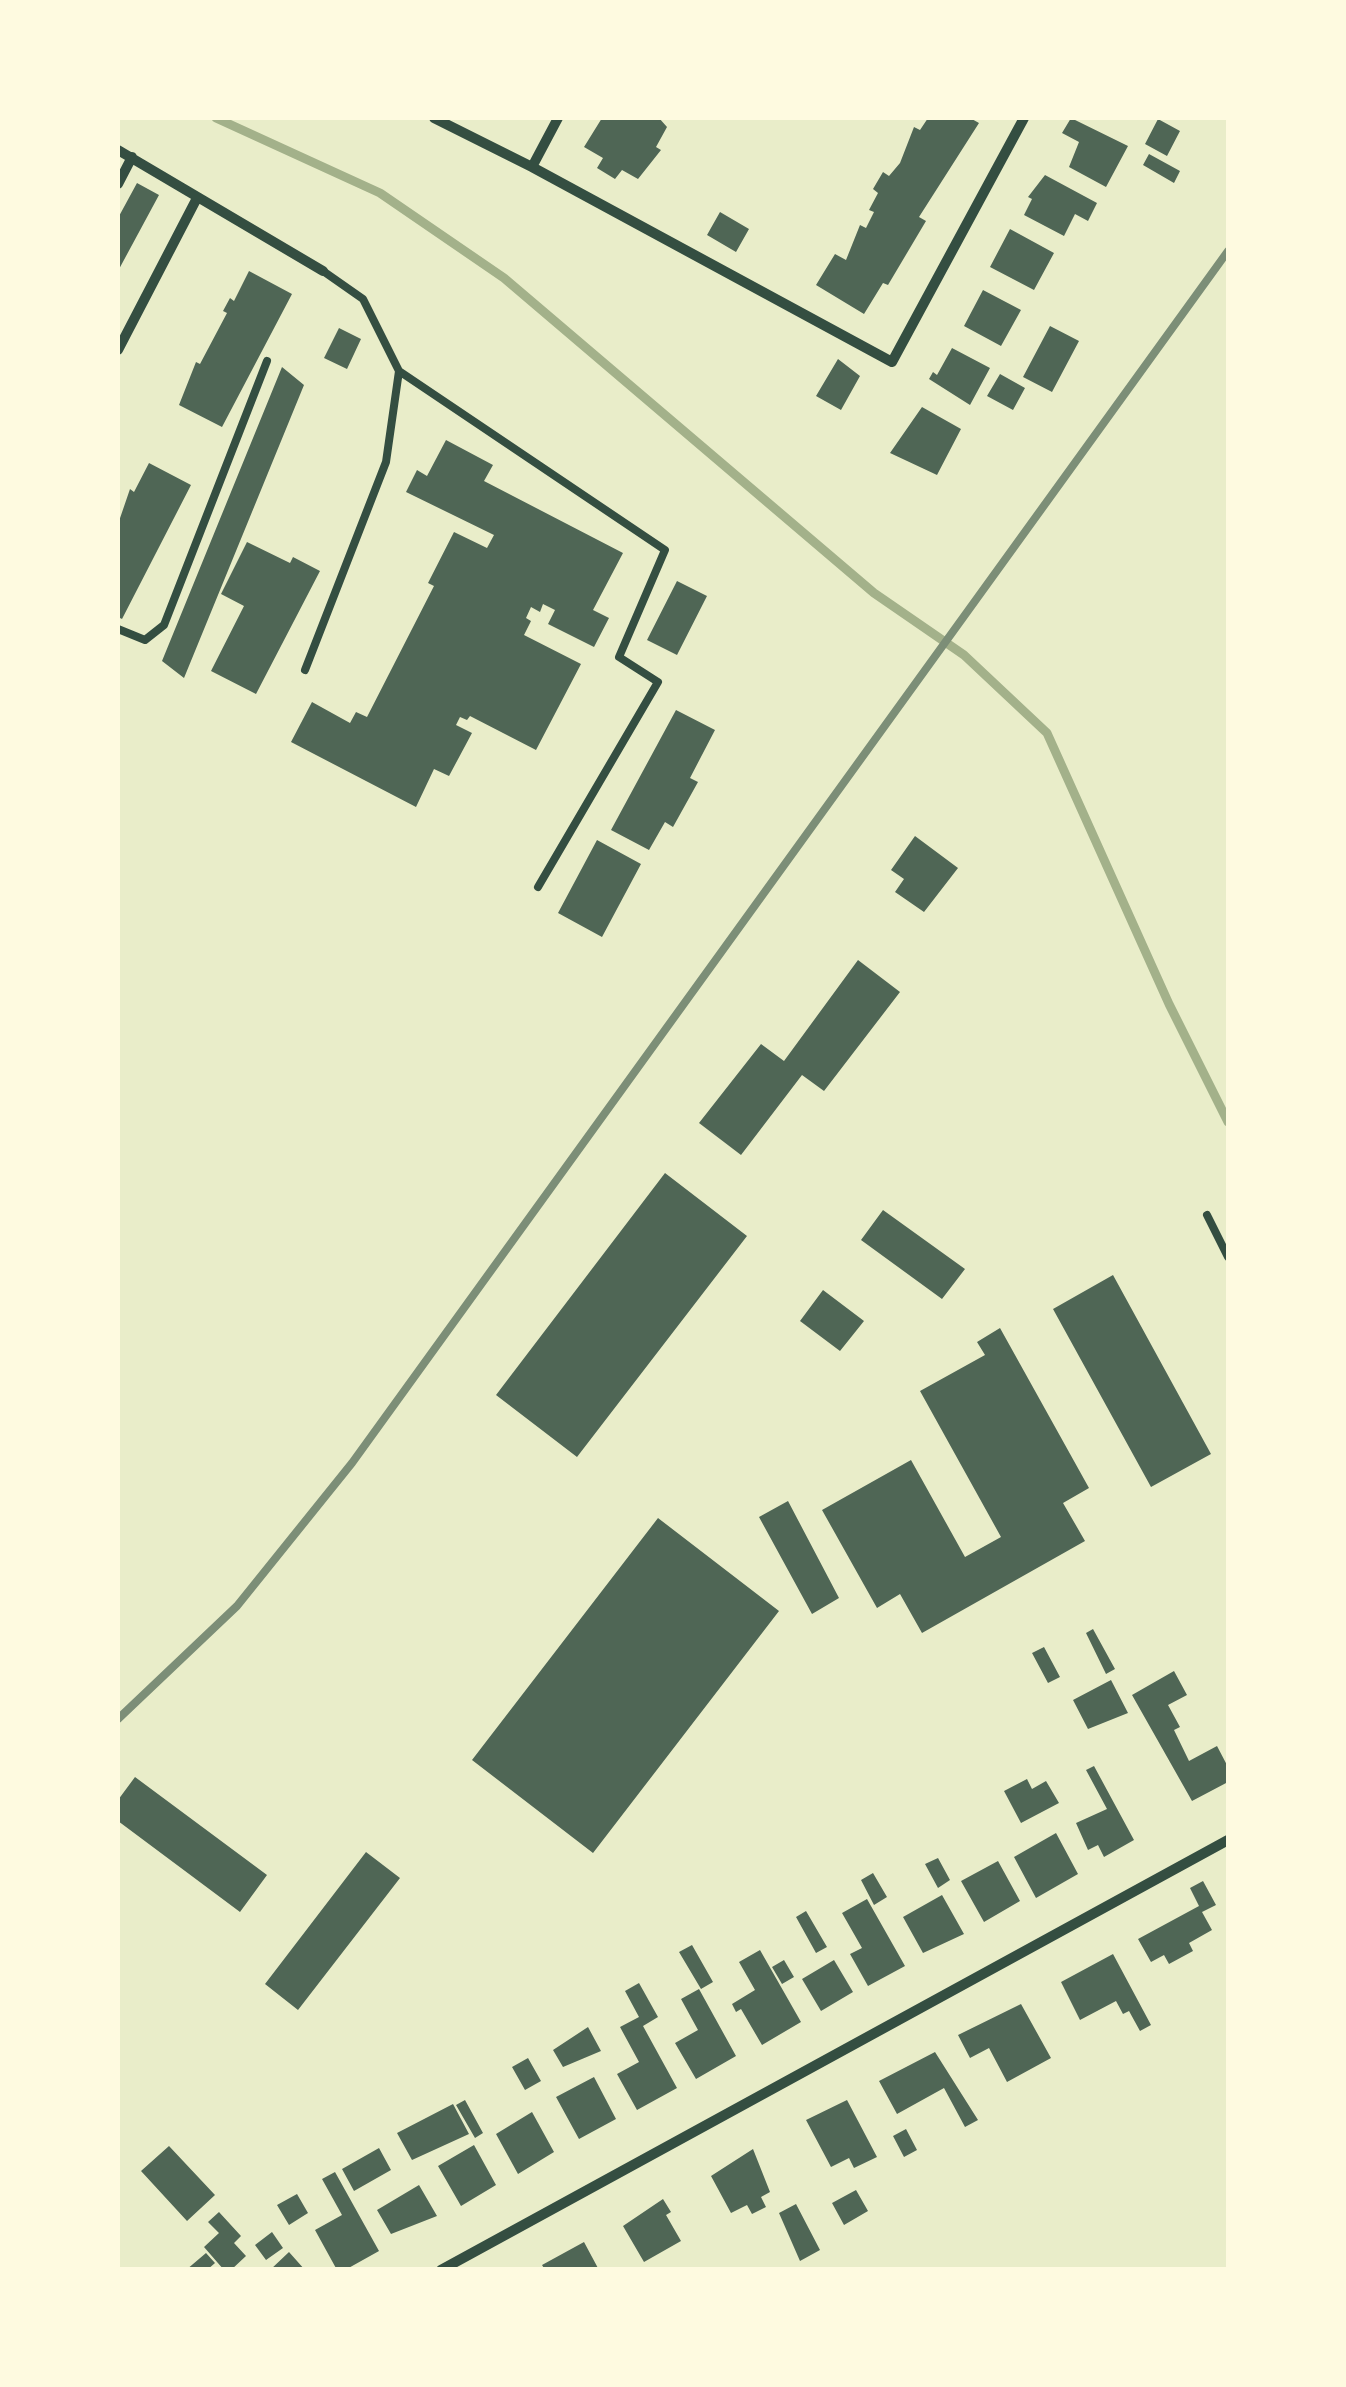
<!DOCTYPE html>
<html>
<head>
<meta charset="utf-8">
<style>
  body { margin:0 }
  #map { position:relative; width:1346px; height:2387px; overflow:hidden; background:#e9edc9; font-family:Lato,sans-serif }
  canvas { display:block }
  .frame { position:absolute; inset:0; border:120px solid #fefae0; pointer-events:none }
</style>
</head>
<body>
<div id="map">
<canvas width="1346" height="2387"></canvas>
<div class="frame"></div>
</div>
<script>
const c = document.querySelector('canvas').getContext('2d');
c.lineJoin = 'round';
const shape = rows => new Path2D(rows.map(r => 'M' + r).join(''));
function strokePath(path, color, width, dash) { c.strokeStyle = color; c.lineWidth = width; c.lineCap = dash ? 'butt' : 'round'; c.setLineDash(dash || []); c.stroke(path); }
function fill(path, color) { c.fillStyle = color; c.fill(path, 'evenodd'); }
const stream = shape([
  [216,118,380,193,504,278,874,593,964,655,1047,733,1169,1004,1228,1122]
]);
const building = shape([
  [602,118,659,118,667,127,656,147,661,150,638,179,622,170,615,179,597,168,603,158,584,147],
  [928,118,970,118,979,123,919,217,926,221,888,285,883,283,864,314,816,285,835,254,846,260,860,225,866,228,874,212,869,210,878,193,873,189,883,172,889,176,900,163,914,127,920,130],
  [1071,118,1128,146,1106,187,1069,167,1079,142,1062,133],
  [1158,119,1180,131,1167,156,1145,144],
  [1149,154,1180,171,1174,183,1143,165],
  [1045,175,1097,203,1088,221,1075,214,1064,236,1024,215,1032,199,1028,197],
  [137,183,159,195,118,271,118,218],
  [720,212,749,229,736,252,707,235],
  [1010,229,1054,253,1034,290,990,267],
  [249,271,292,294,222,427,179,405,196,362,200,364,227,313,223,311,230,298,234,301],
  [983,290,1021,310,1001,346,964,326],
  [1050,326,1079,341,1052,392,1023,377],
  [339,328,361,339,347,369,324,358],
  [952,348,990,368,970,405,929,379,933,372,937,375],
  [838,359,860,376,841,410,816,396],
  [282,367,304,385,184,678,162,661],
  [1000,374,1025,388,1013,410,987,396],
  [922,407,961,429,937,475,890,453],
  [446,440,493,465,484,481,623,553,593,610,609,618,594,647,548,624,555,610,543,604,540,612,531,607,526,618,531,621,524,635,581,664,536,750,470,716,467,720,460,717,456,725,472,733,449,776,434,769,416,807,291,742,312,702,350,723,356,712,367,717,434,586,428,583,454,532,487,548,494,535,406,492,417,470,427,476],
  [149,463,191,485,122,619,118,617,118,524,130,489,134,492],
  [247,542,290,563,293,557,320,571,256,694,211,671,244,606,221,594],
  [677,581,707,596,677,655,647,640],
  [676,710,715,730,690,778,698,782,673,827,665,822,649,850,611,830],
  [915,836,958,868,924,912,895,892,904,879,891,870],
  [597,840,641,864,602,937,558,913],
  [858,960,900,992,824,1091,802,1075,741,1155,699,1123,761,1044,784,1061],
  [665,1173,747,1236,577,1457,496,1395],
  [883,1210,965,1269,942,1299,861,1240],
  [1113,1275,1211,1454,1151,1487,1053,1309],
  [823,1290,864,1321,840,1351,800,1321],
  [1000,1328,1089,1488,1063,1503,1085,1541,922,1633,900,1594,877,1608,822,1510,911,1460,965,1557,1001,1537,920,1391,985,1355,977,1342],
  [788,1501,839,1598,812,1614,759,1517],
  [658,1518,779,1611,593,1853,472,1760],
  [1093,1629,1115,1669,1106,1674,1086,1633],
  [1044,1647,1060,1677,1048,1683,1032,1653],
  [1174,1671,1187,1695,1168,1705,1180,1727,1174,1730,1189,1761,1217,1746,1228,1767,1228,1782,1192,1801,1132,1695],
  [1111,1680,1128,1713,1088,1729,1073,1700],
  [1094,1766,1134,1840,1104,1857,1098,1845,1088,1850,1076,1823,1107,1809,1086,1770],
  [135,1777,267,1875,240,1912,118,1821,118,1800],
  [1027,1779,1032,1789,1046,1781,1059,1803,1021,1823,1004,1791],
  [1056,1833,1078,1874,1036,1898,1014,1857],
  [366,1852,400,1878,298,2010,265,1984],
  [938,1858,950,1880,938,1888,925,1864],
  [998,1861,1020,1901,984,1922,961,1881],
  [873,1873,887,1897,874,1905,861,1880],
  [1203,1881,1216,1905,1202,1912,1212,1930,1189,1943,1193,1951,1169,1964,1164,1955,1151,1962,1138,1939,1199,1906,1190,1888],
  [942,1895,964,1934,923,1953,903,1917],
  [867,1899,905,1966,868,1986,850,1954,862,1948,842,1913],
  [806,1911,827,1947,816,1953,796,1917],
  [692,1945,713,1982,701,1989,679,1952],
  [760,1950,801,2022,762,2045,741,2009,736,2012,732,2004,755,1990,739,1962],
  [1113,1954,1151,2025,1140,2031,1129,2011,1123,2014,1116,2001,1080,2020,1061,1982],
  [784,1960,794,1977,782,1984,772,1967],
  [834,1960,853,1992,821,2011,802,1979],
  [639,1983,658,2017,643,2026,677,2088,637,2110,617,2074,639,2062,620,2027,639,2017,625,1991],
  [699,1989,736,2056,696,2079,675,2043,698,2030,681,1999],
  [1021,2004,1051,2058,1007,2082,989,2048,970,2058,958,2035],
  [588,2027,601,2051,563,2067,553,2050],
  [935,2052,978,2120,965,2127,944,2088,897,2114,879,2081],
  [528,2058,541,2081,525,2090,512,2067],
  [594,2077,616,2119,579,2139,556,2097],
  [465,2100,483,2133,475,2138,456,2105],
  [847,2100,877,2157,854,2168,849,2158,831,2167,806,2120],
  [453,2104,469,2134,412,2160,397,2133],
  [532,2112,554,2152,518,2174,496,2134],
  [906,2129,917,2150,904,2157,893,2136],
  [474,2145,496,2185,461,2206,438,2166],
  [169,2146,215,2195,187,2221,141,2171],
  [379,2148,391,2170,354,2191,342,2169],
  [753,2149,770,2192,761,2197,766,2207,752,2214,747,2205,731,2213,711,2176],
  [335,2172,379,2251,345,2270,337,2270,315,2230,342,2215,322,2179],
  [419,2185,437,2216,391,2234,377,2210],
  [856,2190,868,2211,844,2225,832,2203],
  [297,2194,308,2213,289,2225,277,2205],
  [663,2199,671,2212,666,2215,681,2241,644,2262,623,2226],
  [796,2204,820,2250,800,2261,779,2213],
  [219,2212,241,2236,234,2243,246,2256,231,2270,224,2270,204,2247,219,2233,208,2222],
  [272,2232,283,2248,266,2260,255,2245],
  [584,2242,599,2270,545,2270,542,2265],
  [289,2252,305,2270,270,2270],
  [206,2253,215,2263,207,2270,186,2270]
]);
const service = shape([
  [399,371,665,550,619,657,658,682,538,887],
  [118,629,145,640,164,625,267,361],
  [305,670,386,462,399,371,363,299,323,271],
  [1207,1215,1228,1257]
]);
const minor = shape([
  [434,118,532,167,558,118],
  [118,150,323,271],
  [532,167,892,362,1024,118],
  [118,184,132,157],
  [118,350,197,198],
  [441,2270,1228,1840]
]);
const rail = shape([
  [118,1719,237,1606,352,1463,1228,251]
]);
strokePath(stream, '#a3b18a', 9);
fill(building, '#4f6655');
strokePath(service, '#344e41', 8);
strokePath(minor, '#344e41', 10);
strokePath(rail, '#7c8e77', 8);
</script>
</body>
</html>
